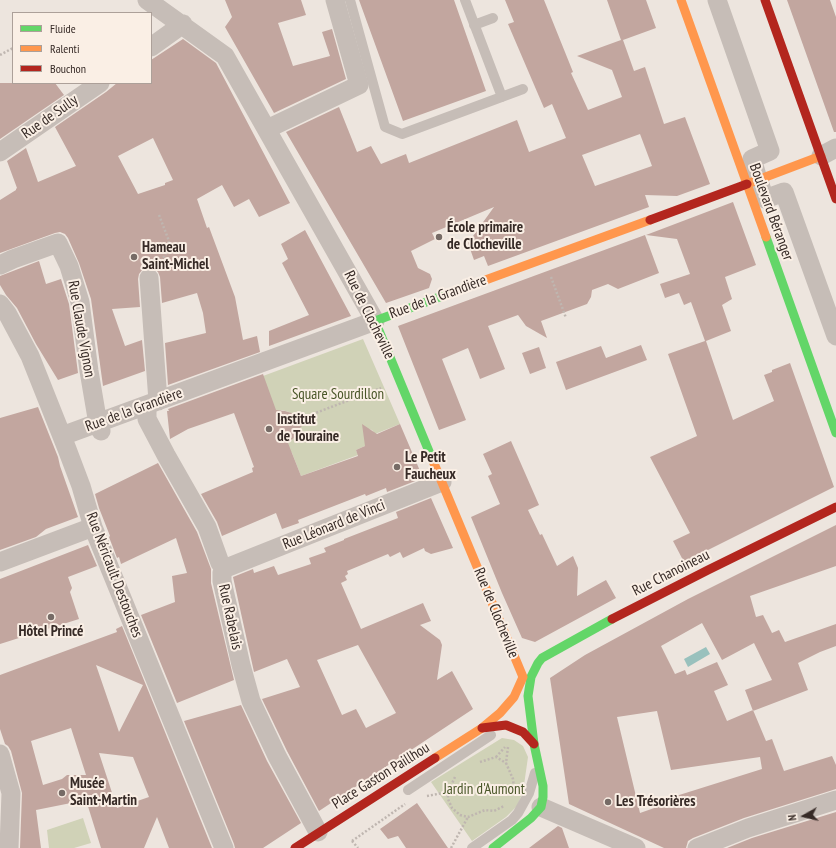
<!DOCTYPE html>
<html>
<head>
<meta charset="utf-8">
<style>
  body { margin:0 }
  #map { position:relative; width:836px; height:848px; overflow:hidden; background:#ede5de; font-family:"PT Sans Narrow",sans-serif }
  canvas { display:block }
  .legend { position:absolute; left:12px; top:12px; width:140px; height:72px; box-sizing:border-box; background:#faefe5; border:1px solid #aca099; margin:0; padding:5px 7px; list-style:none; font-size:12px; color:#362a26 }
  .legend li { display:flex; align-items:center; gap:8px; height:20px }
  .legend b { width:20px; border:1px solid #aca099 }
  .north { position:absolute; left:784px; top:796px; width:40px; height:40px; -webkit-text-stroke:3px #faefe5; paint-order:stroke; rotate:262deg; font-size:11px; font-weight:700; line-height:16px; text-align:center; color:#362a26 }
  .north::after { content:''; display:block; margin:auto; width:14px; height:18px; background:#362a26; clip-path:polygon(50% 0,100% 100%,50% 72%,0 100%) }
</style>
</head>
<body>
<div id="map">
<canvas width="836" height="848"></canvas>
<ul class="legend">
<li><b style="height:5px;background:#63d668"></b>Fluide</li>
<li><b style="height:5px;background:#ff974d"></b>Ralenti</li>
<li><b style="height:5px;background:#b3261e"></b>Bouchon</li>
</ul>
<div class="north">N</div>
</div>
<script>
const c = document.querySelector('canvas').getContext('2d');
c.lineJoin = 'round';
function fill(path, color) { c.fillStyle = color; c.fill(path, 'evenodd'); }
const shape = rows => new Path2D(rows.map(r => 'M' + r).join(''));
function strokePath(path, color, width, dash) { c.strokeStyle = color; c.lineWidth = width; c.lineCap = dash ? 'butt' : 'round'; c.setLineDash(dash || []); c.stroke(path); }
function write(font, color, halo, rows, align = 'center') {
  c.font = font + ' "PT Sans Narrow",sans-serif'; c.lineWidth = 4; c.setLineDash([]); c.textBaseline = 'middle'; c.strokeStyle = halo; c.fillStyle = color; for (const [text, x, y, turn = 0] of rows) {
    c.save(); c.translate(x, y); c.rotate((+turn || 0) * Math.PI / 180); c.textAlign = isNaN(turn) ? turn : align; if (halo) c.strokeText(text, 0, 0); c.fillText(text, 0, 0); c.restore();
  }
}
const green = shape([
  [363,339,400,424,375,434,372,430,368,429,367,445,356,450,358,455,301,476,292,453,285,443,295,437,298,432,298,427,302,426,298,414,296,414,295,416,292,415,289,412,282,410,274,413,263,376],
  [502,738,514,740,523,746,528,757,523,792,517,806,506,817,472,841,431,782],
  [83,818,91,843,74,848,49,848,47,830]
]);
const water = shape([
  [706,647,710,654,688,667,684,659]
]);
const building = shape([
  [225,0,301,0,306,15,278,23,293,66,330,56,322,32,332,29,346,79,274,113,225,27,232,17],
  [359,0,454,0,486,91,403,121],
  [505,0,544,0,573,72,571,73,588,110,622,97,612,70,577,56,621,40,607,0,646,0,656,28,623,40,634,71,645,67,664,124,685,117,710,184,677,196,645,195,649,207,488,266,484,256,474,260,468,243,494,207,432,233,435,239,411,251,418,268,430,274,432,279,429,288,386,303,286,132,339,107,357,152,371,146,381,164,406,154,409,163,517,120,529,152,566,138,552,104,544,108,508,24,514,22],
  [640,134,652,166,595,186,582,155],
  [787,0,830,0,836,17,836,132,834,132],
  [183,39,216,63,290,203,259,217,249,199,234,207,222,185,197,199,207,228,209,227,235,297,243,340,257,336,260,352,168,385,165,343,206,333,203,313,197,293,162,303,160,277,158,272,153,268,148,267,143,269,139,274,138,279,140,307,112,309,125,346,142,340,145,371,103,386,91,299,79,263,68,238,65,234,60,232,55,233,0,253,0,200,16,190,16,189,17,188,7,161,26,148,38,182,76,166,55,127,106,92,117,83,151,83,151,60],
  [153,138,173,180,165,183,165,185,138,194,118,156],
  [0,83,55,83,64,95,0,139],
  [733,202,756,265,725,277,732,299,722,305,731,331,706,341,733,420,774,401,764,375,772,372,772,370,790,363,834,487,684,562,673,541,690,533,650,457,697,436,668,354,705,341,691,302,684,305,679,293,665,298,660,284,690,274,677,239,646,235],
  [305,230,351,316,269,346,269,331,309,315,282,263,288,259,281,244],
  [645,235,659,273,618,289,608,284,592,290,591,297,587,304,541,321,547,338,526,326,518,315,488,326,505,369,480,379,468,348,442,359,466,420,439,430,398,326],
  [39,261,46,284,61,279,69,304,78,373,58,380,36,344,17,308,6,295,0,285,0,276],
  [641,345,647,360,566,390,556,362,601,346,606,358],
  [539,347,546,368,530,374,522,353],
  [263,374,276,410,285,411,298,415,302,426,298,430,295,437,288,443,301,476,358,456,356,450,365,446,362,424,377,434,400,424,423,478,387,492,386,488,366,496,365,494,298,520,299,523,282,529,276,513,222,536,217,522,201,494,253,472,252,468,254,467,234,413,188,429,170,439,167,411,169,411,168,409],
  [38,407,58,457,60,466,78,517,46,529,36,537,0,550,0,418],
  [511,441,539,505,528,510,540,535,542,534,557,566,573,556,578,568,577,596,606,580,616,598,535,642,522,638,502,593,471,517,500,504,488,476,492,474,483,454],
  [158,463,197,532,211,569,211,583,234,680,177,703,141,615,175,602,172,576,187,573,176,538,121,564,119,557,117,558,109,537,110,536,99,508,95,494],
  [431,498,453,548,431,554,425,551,424,548,403,558,400,552,390,557,388,554,347,571,348,574,345,576,347,580,341,583,361,629,423,603,431,621,420,625,440,640,442,645,437,680,452,671,473,709,319,811,287,751,262,699,300,687,287,659,254,672,233,577,253,569,254,573,274,566,278,575,311,564,309,558,326,552,324,548,344,540,344,539,398,518,396,512],
  [358,645,396,713,366,728,356,709,342,715,317,660],
  [836,525,836,566,750,596,756,617,763,615,772,633,779,630,785,642,836,624,836,646,820,652,798,663,808,690,753,711,745,690,772,680,754,643,722,660,702,623,661,646,675,674,685,670,687,675,717,662,728,685,714,691,727,721,753,710,766,741,772,739,784,771,832,756,836,765,836,789,744,818,693,838,688,841,686,848,664,848,569,804,550,678,585,655,688,599],
  [657,711,671,770,760,757,762,769,676,796,677,800,640,813,617,717],
  [88,545,97,566,68,577,72,588,70,592,79,619,0,644,0,579],
  [122,626,212,848,169,848,157,817,144,848,101,848,86,800,36,810,41,848,20,848,22,793,11,751,8,746,5,744,0,729,0,675,117,632,116,629],
  [96,665,143,685,119,732],
  [71,728,86,775,67,775,62,779,43,785,31,741],
  [99,753,133,757,149,797,117,808],
  [241,705,267,761,301,823,263,848,235,848,234,844,184,721],
  [417,803,448,848,406,848,398,836,388,839,380,829],
  [836,812,836,848,727,848,752,838],
  [558,826,562,828,569,848,529,848]
]);
const path = shape([
  [0,55,13,48],
  [159,215,169,241,168,250,160,263],
  [551,277,566,318],
  [305,417,381,388],
  [508,747,506,763,513,779,514,788],
  [496,757,505,747],
  [480,762,496,757,506,763],
  [455,777,448,792,448,799,452,808,460,815,468,817,485,810,494,811,504,806],
  [427,796,448,792],
  [352,841,405,804],
  [352,841,358,848],
  [451,848,468,817]
]);
const lane = shape([
  [350,0,385,127,402,134,523,89],
  [465,0,502,97],
  [474,25,493,18],
  [408,790,491,735],
  [472,848,512,820,518,813,529,793,535,773]
]);
const street = shape([
  [717,0,770,151,752,159,758,179,765,199,784,192,836,336],
  [151,47,183,24],
  [267,129,359,85,335,0],
  [0,152,100,83],
  [821,156,836,148],
  [0,265,13,259,58,243,69,266,80,302,89,371,98,424,101,431],
  [149,278,158,401],
  [0,304,7,313,30,356,67,449,81,486,93,527,224,848],
  [147,406,147,419,166,455,207,527,220,563,226,568],
  [62,436,375,321,225,56,147,0],
  [0,562,93,527],
  [0,754,11,793,9,848],
  [541,807,636,848],
  [318,832,277,756,251,701,241,665,222,581,222,572,226,568,442,482],
  [697,848,748,828,836,800]
]);
const fast = shape([
  [766,237,836,433],
  [433,461,375,321,469,286],
  [493,848,531,818,541,807,543,797,543,786,534,744,528,696,531,677,538,663,542,658,612,619]
]);
const slow = shape([
  [681,0,766,237],
  [747,184,821,156],
  [469,286,650,220],
  [433,461,523,677],
  [435,758,482,728,500,713,514,697,523,677]
]);
const jam = shape([
  [765,0,836,199],
  [650,220,747,184],
  [612,619,708,570,836,507],
  [482,728,506,725,523,732,534,744],
  [295,848,435,758]
]);
const markers = [
  [439,237,4,"#766b66"],
  [134,257,4,"#766b66"],
  [269,429,4,"#766b66"],
  [397,467,4,"#766b66"],
  [51,617,4,"#766b66"],
  [62,793,4,"#766b66"],
  [608,802,4,"#766b66"]
];
const streetNames = [
  ["Rue de Sully",50,117,-35],
  ["Boulevard Béranger",771,212,70],
  ["Rue de la Grandière",438,297,-20],
  ["Rue de Clocheville",369,315,64],
  ["Rue Claude Vignon",81,329,80],
  ["Rue de la Grandière",134,410,-20],
  ["Rue Léonard de Vinci",334,525,-22],
  ["Rue Chanoineau",671,573,-27],
  ["Rue Néricault Destouches",114,575,69],
  ["Rue de Clocheville",496,613,68],
  ["Rue Rabelais",230,617,78],
  ["Place Gaston Paillhou",381,776,-32]
];
const poiNames = [
  ["École primaire",447,228],
  ["de Clocheville",447,245],
  ["Hameau",142,248],
  ["Saint-Michel",142,265],
  ["Institut",277,420],
  ["de Touraine",277,437],
  ["Le Petit",405,458],
  ["Faucheux",405,475],
  ["Hôtel Princé",51,632,"center"],
  ["Musée",70,784],
  ["Saint-Martin",70,801],
  ["Les Trésorières",616,802]
];
const parkNames = [
  ["Square Sourdillon",338,395],
  ["Jardin d'Aumont",484,790]
];
fill(green, '#d0d2b7');
fill(water, '#99c1bd');
fill(building, '#c2a69f');
strokePath(path, '#bfb6b0', 2.5, [2, 2]);
strokePath(lane, '#c6bdb7', 10);
strokePath(street, '#c6bdb7', 19);
strokePath(fast, '#63d668', 9);
strokePath(slow, '#ff974d', 9);
strokePath(jam, '#b3261e', 9);
for (const [x, y, r, color] of markers) { const dot = new Path2D(); dot.arc(x, y, r, 0, 2 * Math.PI); c.fillStyle = color; c.fill(dot); strokePath(dot, '#faefe5', 1.5); }
write('15px', '#362a26', '#faefe5', streetNames);
write('bold 15px', '#362a26', '#faefe5', poiNames, 'left');
write('15px', '#495628', '#faefe5', parkNames);
</script>
</body>
</html>
